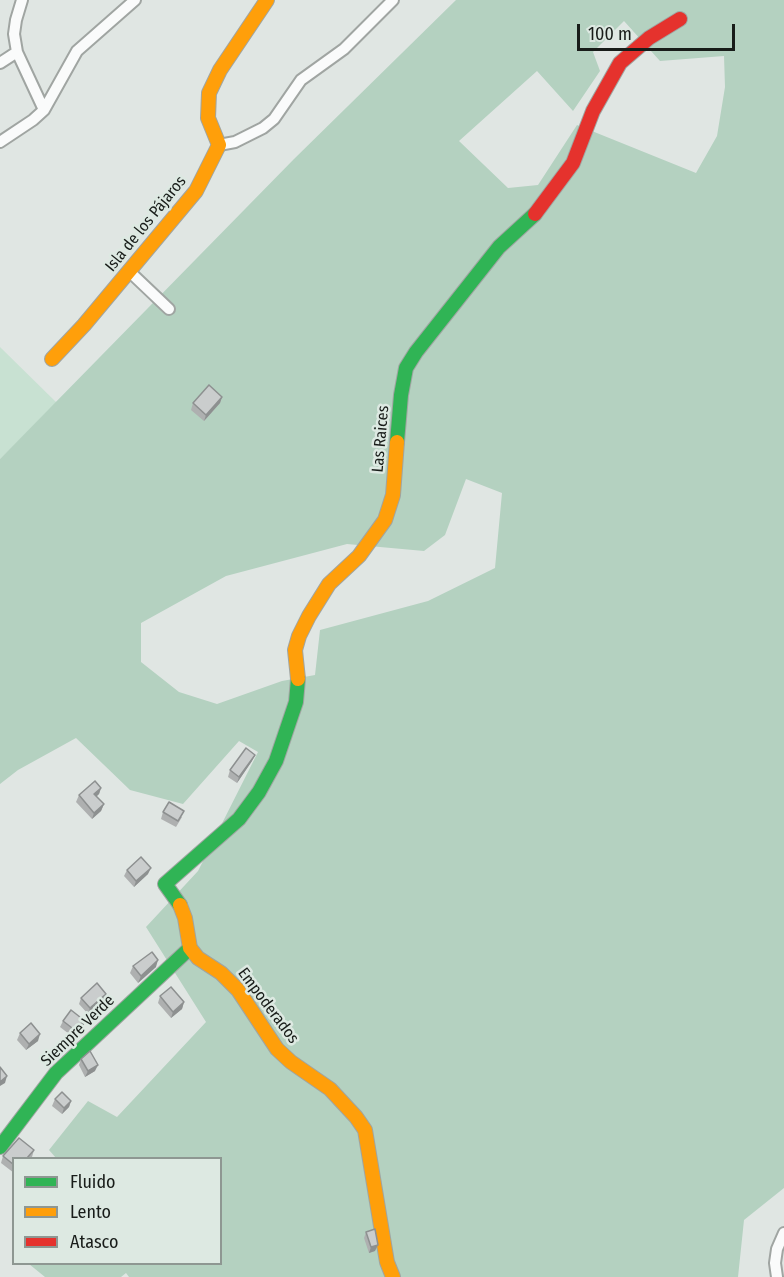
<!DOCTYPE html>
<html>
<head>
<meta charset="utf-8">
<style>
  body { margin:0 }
  #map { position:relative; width:784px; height:1277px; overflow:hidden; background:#e0e6e3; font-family:"Fira Sans Condensed",sans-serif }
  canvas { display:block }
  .legend { position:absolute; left:12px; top:1157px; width:210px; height:108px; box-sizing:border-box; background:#dde9e2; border:2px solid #8e9792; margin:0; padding:8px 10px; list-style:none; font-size:18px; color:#181c19 }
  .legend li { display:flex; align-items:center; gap:12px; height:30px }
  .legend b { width:30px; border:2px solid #8e9792 }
  .scale { position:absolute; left:577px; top:24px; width:158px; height:27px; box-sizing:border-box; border:3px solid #181c19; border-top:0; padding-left:8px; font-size:18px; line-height:21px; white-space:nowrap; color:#181c19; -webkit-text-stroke:4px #dde9e2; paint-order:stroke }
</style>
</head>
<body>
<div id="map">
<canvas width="784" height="1277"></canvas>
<ul class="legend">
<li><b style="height:8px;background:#30b455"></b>Fluido</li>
<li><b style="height:8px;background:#ff9f0a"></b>Lento</li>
<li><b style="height:8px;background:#e5322d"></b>Atasco</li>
</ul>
<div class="scale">100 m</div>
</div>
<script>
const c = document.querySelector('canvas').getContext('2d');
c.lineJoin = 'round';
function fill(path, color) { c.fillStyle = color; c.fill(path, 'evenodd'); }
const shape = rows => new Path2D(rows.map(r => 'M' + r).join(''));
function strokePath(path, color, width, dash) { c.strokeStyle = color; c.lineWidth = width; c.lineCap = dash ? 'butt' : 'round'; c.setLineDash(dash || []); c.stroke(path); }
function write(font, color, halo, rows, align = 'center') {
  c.font = font + ' "Fira Sans Condensed",sans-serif'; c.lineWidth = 5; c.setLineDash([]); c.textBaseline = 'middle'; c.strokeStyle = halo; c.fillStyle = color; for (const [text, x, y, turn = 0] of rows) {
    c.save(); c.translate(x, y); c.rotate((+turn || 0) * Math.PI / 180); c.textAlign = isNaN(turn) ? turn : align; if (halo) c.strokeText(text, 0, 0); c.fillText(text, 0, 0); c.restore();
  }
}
const green = shape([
  [0,347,57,403,0,459]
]);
const forest = shape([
  [456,0,784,0,784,1188,744,1220,738,1277,129,1277,126,1273,121,1277,45,1277,29,1264,220,1264,220,1158,56,1158,49,1150,88,1101,117,1117,206,1022,146,927,198,871,258,752,239,741,183,804,130,790,76,738,18,770,0,784,0,459,294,159],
  [624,21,660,61,724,56,725,87,717,136,696,173,577,125,538,185,508,188,459,141,537,71,573,111,600,71,593,52],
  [466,479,502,493,495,568,428,601,320,630,315,675,282,681,217,704,179,692,141,662,141,623,226,576,347,544,424,551,445,535]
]);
const street = shape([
  [22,0,16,20,14,34,17,52,44,110],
  [0,63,17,52],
  [0,142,33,120,44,110,77,51,135,0],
  [219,145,235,142,263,128,274,119,301,80,344,49,393,0],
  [129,271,169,309],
  [777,1277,775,1263,777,1249,784,1233]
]);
const fast = shape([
  [397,442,401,395,406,368,416,352,499,247,535,214],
  [180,905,165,884,239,819,259,792,276,761,296,702,298,679],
  [0,1147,56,1073,190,948]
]);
const slow = shape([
  [52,359,84,325,196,191,219,145,208,118,209,93,220,70,267,0],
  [298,679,295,650,299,636,309,616,329,584,359,556,385,520,393,495,397,442],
  [180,905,185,918,190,948,198,958,221,973,238,990,277,1049,291,1062,330,1089,356,1117,365,1130,387,1262,393,1277]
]);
const jam = shape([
  [535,214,573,163,593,111,620,63,649,38,680,19]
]);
const wall = shape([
  [222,397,220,403,204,421,191,410,193,403],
  [252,761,237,783,228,777,230,770],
  [101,788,99,794,96,796,104,804,101,811,92,819,76,802,79,795],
  [163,812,182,817,176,827,161,819],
  [127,870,148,874,134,887,124,876],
  [133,966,156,967,138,983,130,973],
  [106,994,104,1000,88,1014,79,1004,81,998],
  [160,996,184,1002,182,1009,171,1018,158,1003],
  [63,1021,85,1021,83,1028,80,1028,73,1037,60,1027],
  [20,1033,38,1041,26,1050,17,1040],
  [81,1059,95,1071,85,1077,79,1065],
  [55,1099,71,1101,69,1107,62,1114,52,1106],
  [34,1150,32,1157,14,1158,14,1173,1,1163,3,1156],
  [366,1232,375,1251,369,1253,364,1238]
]);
const shadedWall = shape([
  [222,397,220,403,204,421,206,415],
  [255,755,252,761,237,783,239,777],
  [101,788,99,794,92,801,94,794],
  [104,804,101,811,92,819,94,813],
  [151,868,148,874,134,887,136,881],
  [158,960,156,967,138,983,141,976],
  [106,994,104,1000,88,1014,90,1008],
  [184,1002,182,1009,171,1018,173,1012],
  [83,1021,85,1021,83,1028,80,1028,73,1037,76,1031],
  [40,1034,38,1041,26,1050,29,1044],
  [98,1065,95,1071,85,1077,88,1071],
  [7,1076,5,1083,0,1086,0,1082],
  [71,1101,69,1107,62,1114,64,1108],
  [378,1245,375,1251,369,1253,371,1247]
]);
const building = shape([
  [209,385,222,397,206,415,193,403,209,385],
  [246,748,255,755,239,777,230,770,246,748],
  [95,781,101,788,94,794,104,804,94,813,79,795,95,781],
  [169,802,184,811,178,821,163,812,169,802],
  [141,857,151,868,136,881,127,870,141,857],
  [152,952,158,960,141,976,133,966,152,952],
  [97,983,106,994,90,1008,81,998,97,983],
  [171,987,184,1002,173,1012,160,996,171,987],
  [71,1010,85,1021,83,1021,76,1031,63,1021,71,1010],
  [31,1023,40,1034,29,1044,20,1033,31,1023],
  [90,1051,98,1065,88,1071,81,1059,90,1051],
  [0,1067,7,1076,0,1082,0,1067],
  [62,1092,71,1101,64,1108,55,1099,62,1092],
  [19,1138,34,1150,27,1158,14,1158,14,1165,3,1156,19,1138],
  [375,1229,378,1245,371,1247,366,1232,375,1229]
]);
const streetNames = [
  ["Isla de los Pájaros",146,224,-51],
  ["Las Raices",381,439,-85],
  ["Empoderados",268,1006,53],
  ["Siempre Verde",78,1031,-44]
];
fill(green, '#c8e1d2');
fill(forest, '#b4d1c0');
strokePath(street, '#a0a5a2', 14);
strokePath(fast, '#a0a5a2', 16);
strokePath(slow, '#a0a5a2', 16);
strokePath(jam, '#a0a5a2', 16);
strokePath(street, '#fafbfb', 10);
strokePath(fast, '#30b455', 14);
strokePath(slow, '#ff9f0a', 14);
strokePath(jam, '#e5322d', 14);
fill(wall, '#aeb0b0');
fill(shadedWall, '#8d9090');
fill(building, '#cacdcd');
strokePath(building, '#8d9090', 1.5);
write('16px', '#181c19', '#dde9e2', streetNames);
</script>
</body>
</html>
